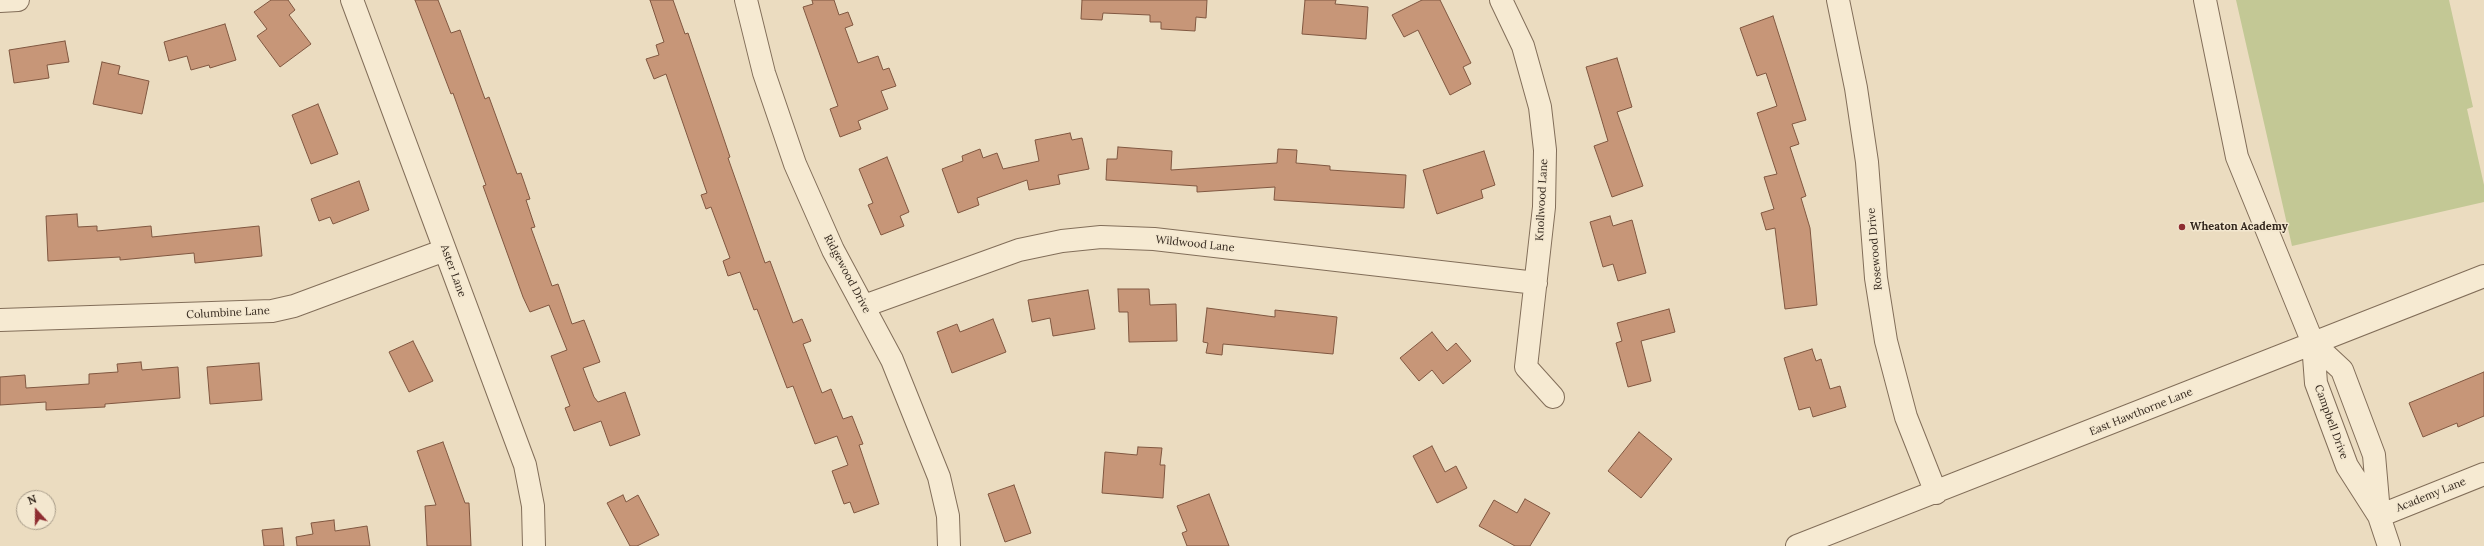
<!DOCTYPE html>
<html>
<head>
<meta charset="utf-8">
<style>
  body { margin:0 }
  #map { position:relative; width:2484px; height:546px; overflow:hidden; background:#ebdcc0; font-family:Lora,serif }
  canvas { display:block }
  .north { position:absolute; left:16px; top:490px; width:40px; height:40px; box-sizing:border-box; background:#f3e7cf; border:1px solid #a69a88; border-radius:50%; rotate:339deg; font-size:11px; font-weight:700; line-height:16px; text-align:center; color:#33271d }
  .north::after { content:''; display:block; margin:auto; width:14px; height:18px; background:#8e2d31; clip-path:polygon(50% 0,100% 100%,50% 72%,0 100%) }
</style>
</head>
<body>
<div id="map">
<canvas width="2484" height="546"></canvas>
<div class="north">N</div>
</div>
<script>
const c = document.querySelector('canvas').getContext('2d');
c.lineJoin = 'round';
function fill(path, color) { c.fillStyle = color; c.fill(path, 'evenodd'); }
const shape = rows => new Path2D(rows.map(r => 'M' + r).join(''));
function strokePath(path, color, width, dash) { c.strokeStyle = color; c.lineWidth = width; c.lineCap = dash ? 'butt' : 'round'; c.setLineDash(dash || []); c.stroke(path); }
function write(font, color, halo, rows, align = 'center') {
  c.font = font + ' Lora,serif'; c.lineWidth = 3; c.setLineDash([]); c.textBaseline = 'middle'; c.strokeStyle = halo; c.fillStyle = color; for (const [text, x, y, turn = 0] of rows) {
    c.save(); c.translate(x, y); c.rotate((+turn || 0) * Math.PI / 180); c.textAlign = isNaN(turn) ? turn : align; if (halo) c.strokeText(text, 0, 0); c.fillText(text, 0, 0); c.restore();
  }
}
const green = shape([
  [2236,0,2449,0,2473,107,2467,109,2484,185,2484,202,2292,246]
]);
const building = shape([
  [271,0,288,0,295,10,289,15,311,44,280,67,257,36,267,29,254,12,271,0],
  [415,0,438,0,451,33,460,30,485,99,489,97,517,174,521,173,530,199,526,200,535,227,531,228,552,286,558,284,572,324,584,320,600,362,583,368,594,397,598,402,625,392,640,435,610,446,601,421,574,431,565,408,570,406,551,356,567,350,549,305,530,312,523,297,483,186,486,185,453,93,451,94,415,0],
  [650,0,673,0,685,34,688,33,730,157,728,158,765,263,770,261,793,323,802,319,811,341,803,344,822,393,831,389,843,419,852,416,863,444,859,445,879,504,854,513,850,502,844,504,832,471,848,465,837,436,815,444,793,386,787,388,757,309,754,310,740,272,728,276,723,261,730,258,711,207,706,209,701,195,707,193,666,74,654,79,646,59,659,55,656,45,664,42,650,0],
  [812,0,834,0,839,15,848,12,853,25,845,28,858,63,878,56,883,70,889,68,896,86,881,91,888,109,858,121,861,129,840,137,830,109,838,106,803,7,813,4,812,0],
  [1082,0,1207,0,1206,18,1196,17,1195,31,1161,29,1161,22,1150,22,1150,15,1103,13,1102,20,1081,19,1082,0],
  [1305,0,1336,0,1335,4,1368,7,1366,39,1302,34,1305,0],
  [1422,0,1440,0,1471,63,1463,67,1471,84,1450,95,1418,30,1404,37,1392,15,1422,0],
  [1773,16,1806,120,1792,124,1799,144,1790,147,1806,196,1801,198,1810,228,1817,305,1785,309,1775,228,1766,230,1761,213,1774,209,1764,177,1777,174,1757,113,1777,106,1766,73,1757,76,1740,28,1773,16],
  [225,24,236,60,210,68,209,65,191,70,187,56,169,61,164,42,225,24],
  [65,41,69,62,47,65,49,78,14,83,9,50,65,41],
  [1617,58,1632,107,1617,112,1643,186,1612,197,1594,146,1608,141,1586,67,1617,58],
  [102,62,120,66,118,74,149,81,142,114,93,104,102,62],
  [318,104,338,154,311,164,292,115,318,104],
  [1070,133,1072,140,1082,138,1089,169,1058,175,1060,184,1029,190,1027,180,977,198,979,205,958,213,942,169,963,161,962,156,980,149,983,158,997,153,1003,169,1039,161,1035,140,1070,133],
  [1118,147,1172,151,1171,170,1277,163,1278,149,1297,150,1296,163,1330,166,1330,170,1406,175,1404,208,1274,200,1275,187,1197,192,1197,186,1106,180,1107,159,1117,159,1118,147],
  [1484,151,1495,185,1481,190,1483,198,1437,214,1423,170,1484,151],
  [887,157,909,212,900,216,904,226,881,235,868,205,873,203,859,169,887,157],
  [359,181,369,210,333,224,330,217,319,221,311,199,359,181],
  [77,214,78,227,97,226,97,231,151,226,152,237,259,226,262,256,195,263,194,253,120,260,120,257,48,261,46,216,77,214],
  [1610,216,1613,226,1632,220,1646,273,1618,281,1613,264,1603,267,1590,222,1610,216],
  [1118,289,1149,289,1150,305,1176,304,1177,341,1129,342,1128,312,1119,312,1118,289],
  [1088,290,1095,329,1053,336,1050,318,1032,322,1028,300,1088,290],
  [1207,308,1275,317,1275,310,1337,317,1333,354,1223,344,1222,355,1206,353,1208,343,1203,342,1207,308],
  [1669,309,1675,332,1641,341,1651,381,1628,387,1616,343,1622,341,1617,323,1669,309],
  [993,319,1006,352,952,373,937,332,957,324,960,332,993,319],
  [1432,332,1447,351,1456,343,1471,361,1443,384,1432,370,1419,381,1400,358,1432,332],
  [413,341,433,381,409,392,389,352,413,341],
  [1812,349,1816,361,1821,359,1830,389,1840,386,1846,407,1813,417,1810,407,1799,410,1784,358,1812,349],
  [141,362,142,370,178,367,180,398,105,404,105,407,46,410,46,402,0,405,0,377,25,375,26,388,89,384,89,374,118,372,117,364,141,362],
  [259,363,262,400,210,404,207,367,259,363],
  [2484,372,2484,416,2458,427,2457,423,2423,437,2409,403,2484,372],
  [1639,432,1672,459,1641,498,1608,471,1639,432],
  [443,442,465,503,469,503,471,546,427,546,425,506,436,505,417,451,443,442],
  [1432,446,1445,472,1456,466,1467,488,1437,503,1413,456,1432,446],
  [1138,447,1162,448,1160,465,1165,465,1163,498,1102,493,1105,452,1137,455,1138,447],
  [1014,485,1031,533,1005,542,988,494,1014,485],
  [1209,494,1229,546,1187,546,1182,533,1187,531,1177,506,1209,494],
  [623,495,626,502,638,495,659,535,637,546,630,546,607,503,623,495],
  [1525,499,1550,513,1530,546,1515,546,1479,526,1494,500,1517,513,1525,499],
  [334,520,335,531,367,526,370,546,297,546,296,537,313,534,311,523,334,520],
  [282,528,284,546,264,546,262,530,282,528]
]);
const minor = shape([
  [352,0,525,465,533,506,534,546],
  [746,0,764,73,795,164,833,250,892,360,939,477,948,516,949,546],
  [1501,0,1523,46,1540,107,1545,150,1544,207,1526,367,1553,397],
  [1838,0,1856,88,1867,162,1876,278,1886,341,1906,417,1936,493],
  [2205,0,2237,157,2313,343,2316,383,2347,466,2379,516,2389,546],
  [0,1,18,0],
  [864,306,1019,250,1062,241,1101,237,1154,239,1536,283],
  [0,320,272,311,294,306,445,250],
  [2313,343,2342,370,2374,455,2379,513],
  [2379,516,2484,474],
  [1797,546,2484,276]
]);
const markers = [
  [2182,227,4,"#8e2d31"]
];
const streetNames = [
  ["Knollwood Lane",1542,200,-87],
  ["Wildwood Lane",1195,244,6],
  ["Rosewood Drive",1875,249,-95],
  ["Aster Lane",453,271,70],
  ["Ridgewood Drive",847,274,62],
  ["Columbine Lane",228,313,-3],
  ["East Hawthorne Lane",2141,412,-22],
  ["Campbell Drive",2331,422,70],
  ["Academy Lane",2431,495,-22]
];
const poiNames = [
  ["Wheaton Academy",2190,227]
];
fill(green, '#c3c895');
fill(building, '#c79678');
strokePath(building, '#805740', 1);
strokePath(minor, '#826e59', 24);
strokePath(minor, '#f6ead2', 22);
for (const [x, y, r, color] of markers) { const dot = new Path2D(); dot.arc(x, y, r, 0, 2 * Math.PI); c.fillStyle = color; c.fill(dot); strokePath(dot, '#f3e7cf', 1.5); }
write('11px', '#33271d', '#f3e7cf', streetNames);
write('bold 11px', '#33271d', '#f3e7cf', poiNames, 'left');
</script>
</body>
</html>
